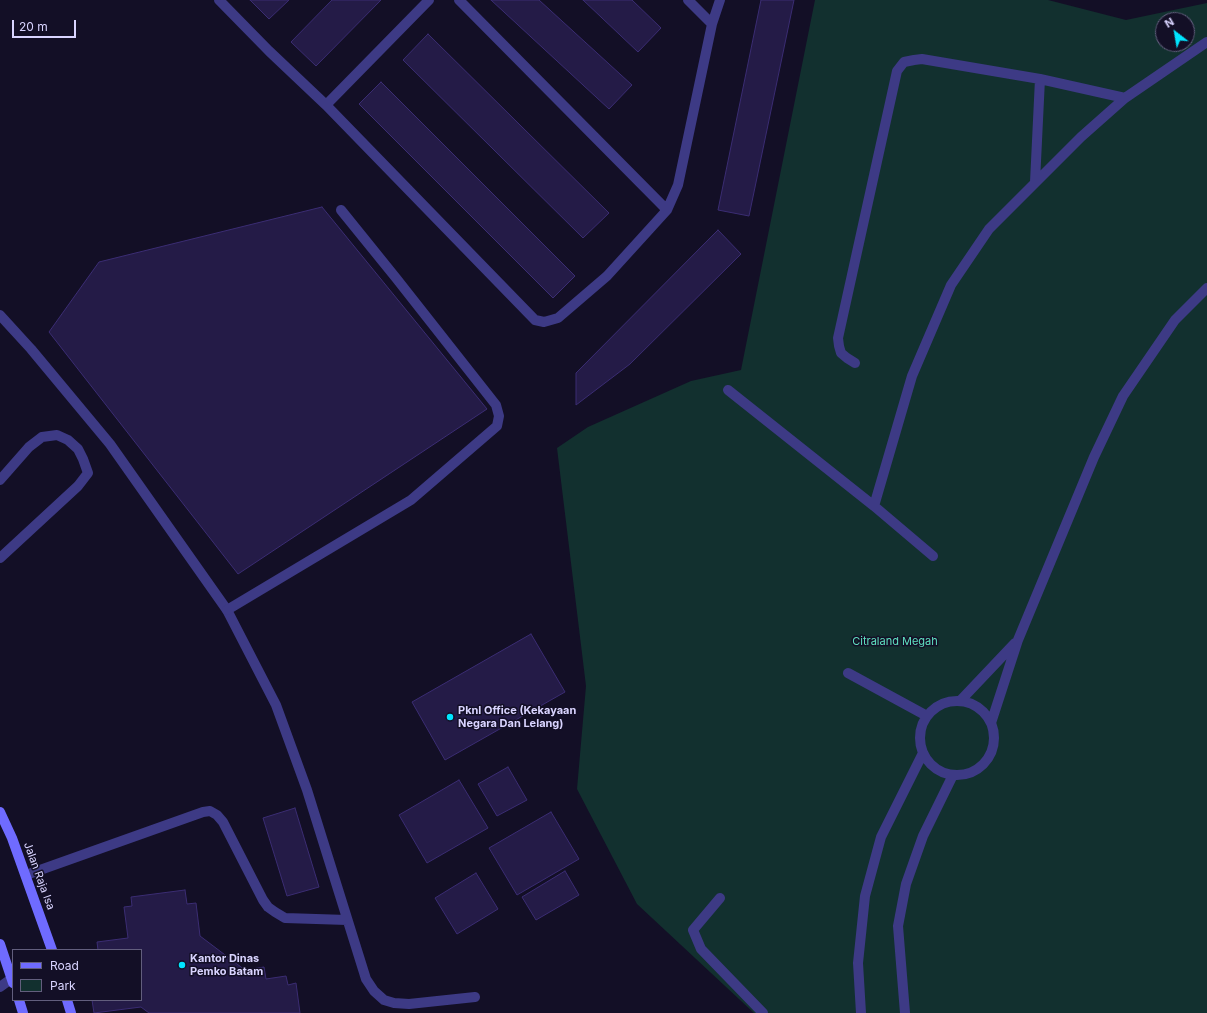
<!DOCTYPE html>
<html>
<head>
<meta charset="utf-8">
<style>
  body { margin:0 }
  #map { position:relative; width:1207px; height:1013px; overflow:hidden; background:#130f26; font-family:Inter,sans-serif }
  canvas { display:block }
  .legend { position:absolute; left:12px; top:949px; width:130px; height:52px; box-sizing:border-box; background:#130f26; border:1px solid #625e7d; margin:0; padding:5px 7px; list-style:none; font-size:12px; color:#d9d4ff }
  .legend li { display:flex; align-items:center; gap:8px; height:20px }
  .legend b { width:20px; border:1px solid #625e7d }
  .north { position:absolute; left:1155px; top:12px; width:40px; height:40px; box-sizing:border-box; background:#130f26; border:1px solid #625e7d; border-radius:50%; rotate:329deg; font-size:11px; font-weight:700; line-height:16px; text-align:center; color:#d9d4ff }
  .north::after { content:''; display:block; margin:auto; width:14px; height:18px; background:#00e5ff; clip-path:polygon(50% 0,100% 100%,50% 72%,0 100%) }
  .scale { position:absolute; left:12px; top:20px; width:64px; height:18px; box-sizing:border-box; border:2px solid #d9d4ff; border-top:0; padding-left:5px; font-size:12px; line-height:14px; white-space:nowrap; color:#d9d4ff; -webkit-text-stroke:3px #130f26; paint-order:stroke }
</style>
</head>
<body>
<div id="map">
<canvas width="1207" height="1013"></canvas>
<ul class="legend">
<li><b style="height:5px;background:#6f6bff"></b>Road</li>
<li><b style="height:11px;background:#12302f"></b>Park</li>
</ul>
<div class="north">N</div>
<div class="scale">20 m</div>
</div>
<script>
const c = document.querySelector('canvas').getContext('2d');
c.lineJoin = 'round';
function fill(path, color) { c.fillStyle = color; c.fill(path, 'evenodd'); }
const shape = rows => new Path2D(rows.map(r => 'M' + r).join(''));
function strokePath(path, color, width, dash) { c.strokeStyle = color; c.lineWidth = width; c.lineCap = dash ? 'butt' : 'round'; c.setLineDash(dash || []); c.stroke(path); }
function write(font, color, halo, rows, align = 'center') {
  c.font = font + ' Inter,sans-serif'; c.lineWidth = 3; c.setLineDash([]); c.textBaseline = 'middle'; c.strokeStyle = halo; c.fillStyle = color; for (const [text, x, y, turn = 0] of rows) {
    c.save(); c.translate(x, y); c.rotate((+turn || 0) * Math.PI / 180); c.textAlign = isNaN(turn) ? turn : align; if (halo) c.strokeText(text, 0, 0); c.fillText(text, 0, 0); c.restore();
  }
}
const green = shape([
  [815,0,1048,0,1126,20,1207,3,1207,1013,754,1013,637,904,577,789,586,686,557,448,588,427,691,381,741,370],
  [1163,20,1187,20,1187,44,1163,44]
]);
const building = shape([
  [250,0,289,0,269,19,250,0],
  [332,0,381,0,316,66,291,42,332,0],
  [491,0,539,0,632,85,609,109,491,0],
  [583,0,632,0,661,28,638,52,583,0],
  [761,0,794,0,749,216,718,210,761,0],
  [428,34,609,213,583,238,403,60,428,34],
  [381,82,575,276,553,298,359,104,381,82],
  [322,207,487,409,238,574,49,332,99,262,322,207],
  [718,230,741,254,630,364,576,405,576,373,718,230],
  [531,634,565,692,445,760,412,702,531,634],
  [508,767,527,800,497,816,478,784,508,767],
  [459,780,488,828,427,863,399,815,459,780],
  [295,808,319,887,287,896,263,818,295,808],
  [551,812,579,859,517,895,489,848,551,812],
  [565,871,579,895,536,920,522,897,565,871],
  [476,873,498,909,457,934,435,898,476,873],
  [185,890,187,904,196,903,200,936,245,970,264,967,266,979,286,976,288,985,296,983,300,1013,149,1013,141,1007,94,1013,92,1000,141,1000,141,950,98,950,97,942,128,938,124,907,132,906,131,897,185,890]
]);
const lane = shape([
  [0,315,31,349,110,444,227,610,276,705,307,790,366,979,374,991,384,1000,394,1003,409,1004,475,997],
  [0,480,29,447,42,437,57,435,68,440,78,449,83,459,88,473,78,486,0,558],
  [26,875,203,812,210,811,217,815,223,822,263,900,268,907,275,912,285,918,347,920],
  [0,987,11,979]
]);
const street = shape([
  [219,0,269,51,326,105,535,320,544,322,558,318,607,276,667,210,678,185,712,24,720,0],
  [459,0,667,210],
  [688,0,712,24],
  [326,105,429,0],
  [1035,182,1040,79],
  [855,363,847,358,841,353,839,346,838,338,897,71,904,62,914,60,922,59,1040,79,1125,98],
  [728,390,874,506,933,556],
  [874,506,912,376,951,285,989,229,1081,137,1125,98,1207,42],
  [227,610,411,500,497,426,499,416,496,405,396,278,341,210],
  [848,673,927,716],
  '920 738a37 37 0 1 1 74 0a37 37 0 1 1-74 0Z',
  [960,701,1015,643],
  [991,723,1018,640,1094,457,1123,396,1175,320,1207,288],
  [720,898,693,930,701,949,763,1013],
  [861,1013,858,963,865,896,881,837,923,753],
  [905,1013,898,926,906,884,923,836,953,775]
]);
const secondary = shape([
  [0,812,12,838,52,950],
  [0,944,13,983],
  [19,1000,23,1013],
  [67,1000,71,1013]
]);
const markers = [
  [450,717,4,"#00e5ff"],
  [182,965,4,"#00e5ff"]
];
const parkNames = [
  ["Citraland Megah",895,642]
];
const poiNames = [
  ["Pknl Office (Kekayaan",458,711],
  ["Negara Dan Lelang)",458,724],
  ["Kantor Dinas",190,959],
  ["Pemko Batam",190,972]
];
const streetNames = [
  ["Jalan Raja Isa",39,876,70]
];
fill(green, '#12302f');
fill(building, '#241b47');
strokePath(building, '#3b2d73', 1);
strokePath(lane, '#3d3a85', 10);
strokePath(street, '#3d3a85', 10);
strokePath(secondary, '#6f6bff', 10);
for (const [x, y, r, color] of markers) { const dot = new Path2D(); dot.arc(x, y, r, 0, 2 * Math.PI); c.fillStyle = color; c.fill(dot); strokePath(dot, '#130f26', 1.5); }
write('11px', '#5fe0c0', '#130f26', parkNames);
write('bold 11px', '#d9d4ff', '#130f26', poiNames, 'left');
write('11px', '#d9d4ff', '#130f26', streetNames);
</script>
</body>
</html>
